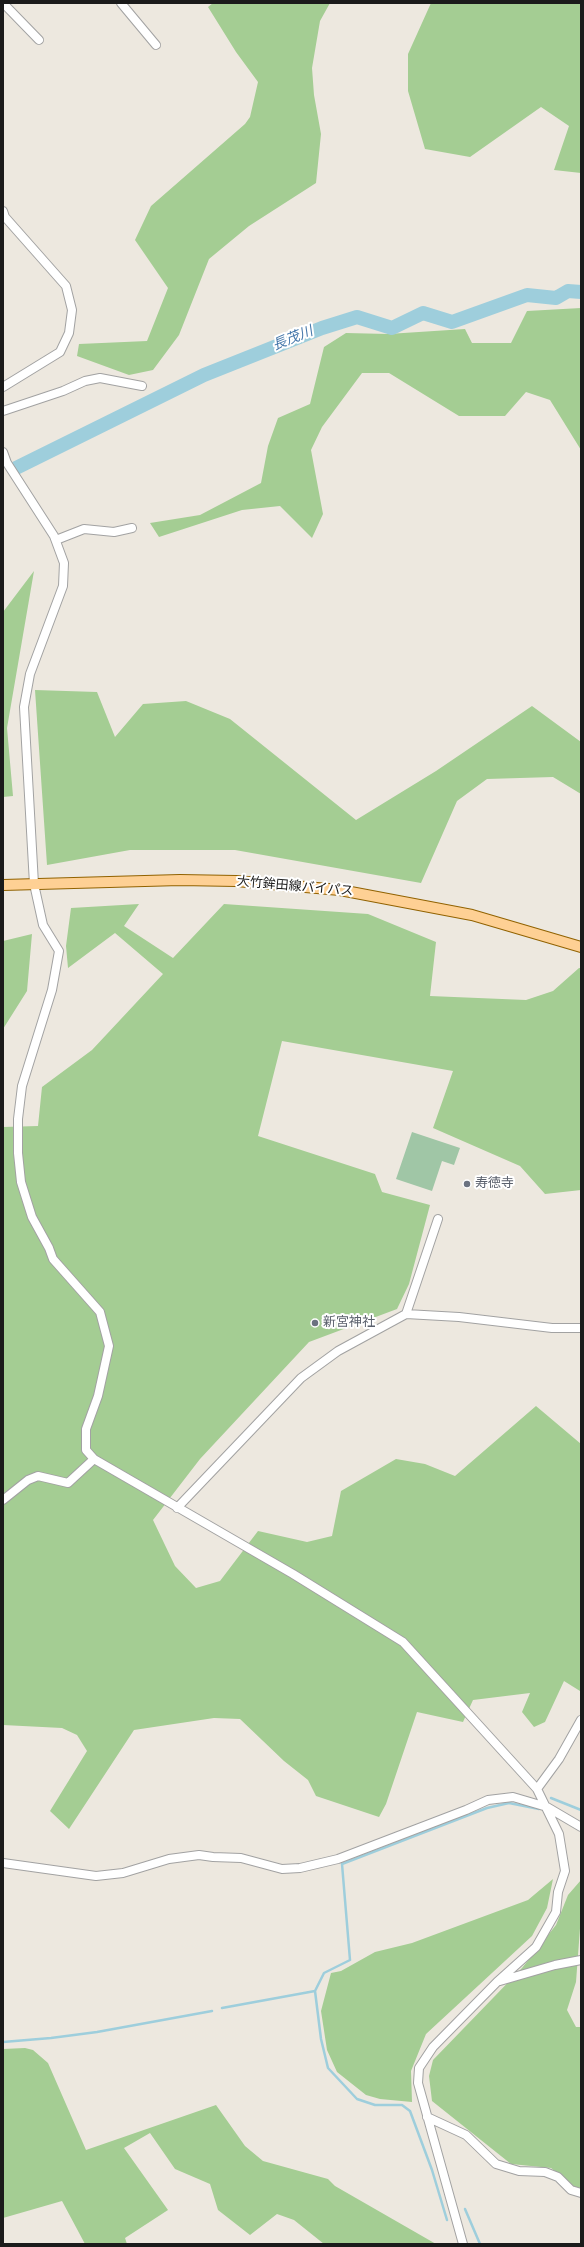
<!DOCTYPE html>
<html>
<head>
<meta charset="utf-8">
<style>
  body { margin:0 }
  #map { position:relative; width:584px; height:2247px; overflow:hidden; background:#ede8df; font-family:"Nunito Sans",sans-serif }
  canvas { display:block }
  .frame { position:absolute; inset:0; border:4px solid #1b1b1b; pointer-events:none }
</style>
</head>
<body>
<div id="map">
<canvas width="584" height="2247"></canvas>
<div class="frame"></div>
</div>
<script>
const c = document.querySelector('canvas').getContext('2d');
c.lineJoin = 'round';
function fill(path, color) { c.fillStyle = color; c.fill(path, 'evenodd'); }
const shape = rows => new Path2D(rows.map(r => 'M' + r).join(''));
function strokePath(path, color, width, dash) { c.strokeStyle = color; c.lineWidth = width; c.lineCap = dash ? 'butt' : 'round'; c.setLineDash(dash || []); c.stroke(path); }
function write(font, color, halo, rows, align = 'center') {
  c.font = font + ' "Nunito Sans","Noto Sans JP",sans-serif'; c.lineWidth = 4; c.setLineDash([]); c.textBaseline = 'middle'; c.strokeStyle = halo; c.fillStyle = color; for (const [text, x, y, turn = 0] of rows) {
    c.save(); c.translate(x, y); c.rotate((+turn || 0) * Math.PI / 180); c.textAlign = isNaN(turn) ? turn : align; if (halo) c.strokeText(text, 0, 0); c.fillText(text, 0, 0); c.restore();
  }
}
const forest = shape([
  [213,3,330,3,320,21,312,68,314,95,321,134,316,183,249,226,209,259,179,335,153,370,129,375,77,356,79,344,147,341,168,288,135,240,151,206,245,124,250,117,258,82,236,52,208,7],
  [431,3,581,3,581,173,554,170,569,126,541,107,470,157,425,149,408,91,408,54],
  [581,308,581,450,550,400,526,392,505,416,459,416,389,373,362,373,322,427,311,450,323,514,312,538,280,506,242,510,159,537,150,523,200,515,261,483,268,446,278,418,310,404,324,347,346,333,388,334,465,329,472,343,511,343,527,311],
  [34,571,7,728,13,796,3,797,3,612],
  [35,690,97,692,115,737,143,704,186,701,230,719,356,820,436,771,532,706,581,742,581,794,553,777,487,779,457,801,421,883,235,850,130,850,47,865],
  [139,904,124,926,173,958,224,904,368,914,436,942,430,996,526,1000,553,991,579,968,581,968,581,1190,545,1194,520,1166,433,1128,453,1071,282,1041,258,1136,375,1174,382,1192,430,1205,409,1284,397,1309,309,1342,200,1459,153,1520,175,1566,196,1588,220,1581,258,1531,307,1542,332,1536,341,1491,396,1459,425,1464,455,1476,536,1406,581,1444,581,1696,580,1691,564,1681,545,1722,534,1727,522,1712,530,1693,473,1700,463,1722,417,1712,386,1804,379,1817,316,1796,308,1780,284,1761,240,1719,214,1718,134,1730,69,1829,50,1811,87,1751,77,1735,62,1728,3,1725,3,1127,38,1126,42,1087,92,1050,163,974,115,933,68,968,66,946,71,908],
  [32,934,27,991,3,1029,3,941],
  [553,1879,547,1908,532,1936,426,2034,411,2071,412,2102,380,2099,366,2095,337,2072,327,2050,321,2011,331,1973,341,1971,375,1952,412,1943,528,1900],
  [581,1880,581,1915,576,1982,567,2010,576,2027,581,2027,581,2189,573,2186,551,2168,511,2164,432,2101,429,2076,433,2060,522,1968,556,1925,568,1895],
  [25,2048,33,2050,48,2063,86,2150,216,2105,245,2146,263,2161,328,2179,335,2186,436,2244,324,2244,294,2220,277,2214,250,2235,218,2210,210,2184,175,2169,150,2133,124,2148,168,2210,125,2238,127,2244,85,2244,62,2201,3,2218,3,2049]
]);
const cemetery = shape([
  [412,1132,460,1148,454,1165,442,1161,432,1191,396,1179]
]);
const stream = shape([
  [551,1798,581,1810],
  [222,2008,315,1991],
  [3,2042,51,2038,97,2032,212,2011],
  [465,2209,480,2244],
  [447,2220,432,2170,410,2111,402,2105,375,2105,357,2099,328,2068,321,2039,315,1991,324,1973,350,1960,342,1864,487,1808,509,1803,539,1809]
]);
const river = shape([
  [16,468,204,375,322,328,357,317,392,328,423,313,452,322,527,295,556,298,568,291,581,292]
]);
const minor = shape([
  [3,3,39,40],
  [121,3,156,45],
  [3,211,5,217,66,286,72,310,69,333,60,352,3,387],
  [3,411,63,391,85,381,100,378,142,386],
  [3,452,7,463,54,536,64,563,63,586,30,674,24,707,34,884,43,925,59,951,52,990,22,1086,18,1119,18,1153,21,1182,32,1217,49,1248,53,1259,100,1312,109,1346,98,1396,86,1429,86,1450,94,1459,293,1574,403,1642,537,1789,559,1834,565,1871,558,1892,556,1912,536,1947,497,1982,433,2047,419,2068,418,2083,463,2244],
  [56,540,84,529,114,532,132,528],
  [406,1314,438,1219],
  [3,1500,28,1480,38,1476,68,1483,94,1459],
  [177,1508,301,1378,338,1351,406,1314,459,1317,552,1328,581,1328],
  [537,1789,559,1759,581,1720],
  [3,1863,96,1876,123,1873,169,1859,199,1855,213,1857,241,1858,282,1869,300,1868,338,1859,466,1810,488,1800,513,1797,547,1807,581,1827],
  [500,1981,555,1965,581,1960],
  [427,2117,466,2135,496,2164,519,2171,545,2172,558,2177,571,2190,581,2193]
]);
const major = shape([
  [3,885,180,880,236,881,340,890,472,915,581,947]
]);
const markers = [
  [467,1184,4,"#6b7280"],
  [315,1323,4,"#6b7280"]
];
const streetNames = [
  ["大竹鉾田線バイパス",295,887,5]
];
const worshipNames = [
  ["寿徳寺",475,1184],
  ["新宮神社",323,1323]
];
const waterNames = [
  ["長茂川",293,339,-22]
];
fill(forest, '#a4cd93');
fill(cemetery, '#a0c6a6');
strokePath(stream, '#9ecedc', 2.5);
strokePath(river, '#9ecedc', 14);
strokePath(minor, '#a2a2a2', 10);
strokePath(major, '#916200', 12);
strokePath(minor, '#fff', 8);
strokePath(major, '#fed094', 10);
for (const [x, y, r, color] of markers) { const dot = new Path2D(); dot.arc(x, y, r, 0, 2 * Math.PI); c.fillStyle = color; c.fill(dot); strokePath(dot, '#fff', 1.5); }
write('13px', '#1b1b1b', '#fff', streetNames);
write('13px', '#5b616d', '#fff', worshipNames, 'left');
write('italic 14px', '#4678ab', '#fff', waterNames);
</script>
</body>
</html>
